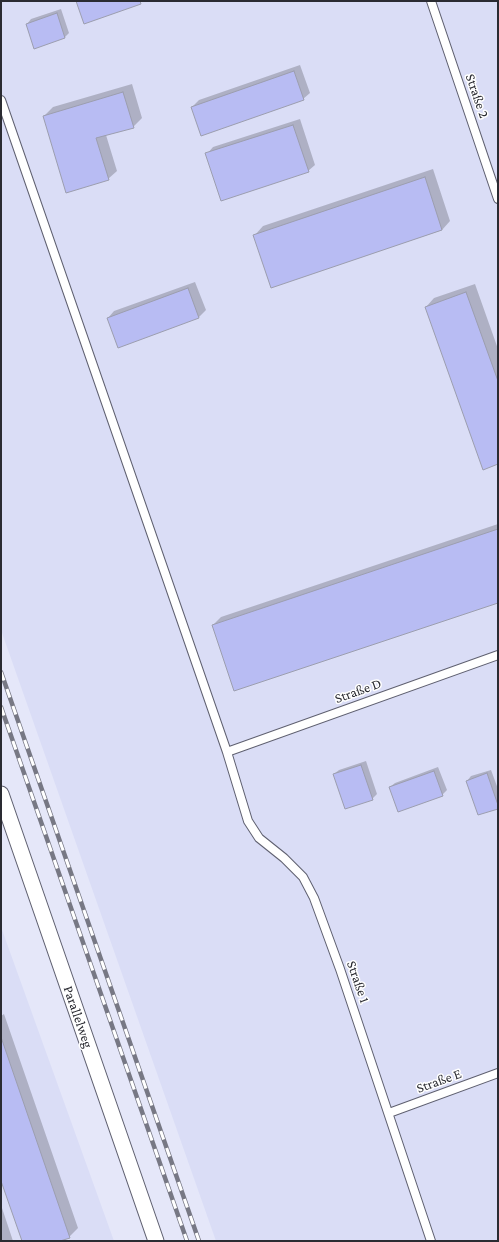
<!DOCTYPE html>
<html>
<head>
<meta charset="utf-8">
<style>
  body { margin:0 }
  #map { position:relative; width:499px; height:1242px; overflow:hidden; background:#e5e7f9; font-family:"Crimson Pro",serif }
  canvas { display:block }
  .frame { position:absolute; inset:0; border:2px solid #2a2b32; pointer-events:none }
</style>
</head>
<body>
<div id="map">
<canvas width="499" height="1242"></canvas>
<div class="frame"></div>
</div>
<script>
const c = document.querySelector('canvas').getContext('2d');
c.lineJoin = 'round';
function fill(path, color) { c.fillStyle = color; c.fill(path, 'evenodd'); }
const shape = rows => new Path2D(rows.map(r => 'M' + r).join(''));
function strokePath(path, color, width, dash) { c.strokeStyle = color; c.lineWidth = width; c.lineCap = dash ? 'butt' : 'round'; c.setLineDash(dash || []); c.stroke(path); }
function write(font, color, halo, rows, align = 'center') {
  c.font = font + ' "Crimson Pro",serif'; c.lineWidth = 3; c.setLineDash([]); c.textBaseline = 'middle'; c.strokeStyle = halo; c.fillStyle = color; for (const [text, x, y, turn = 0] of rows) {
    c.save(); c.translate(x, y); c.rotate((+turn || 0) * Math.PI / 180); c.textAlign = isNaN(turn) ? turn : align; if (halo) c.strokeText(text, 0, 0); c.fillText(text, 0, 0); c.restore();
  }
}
const built = shape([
  [1,1,498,1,498,1241,216,1241,1,630],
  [1,927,114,1241,1,1241]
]);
const shadow = shape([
  [61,9,69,33,65,37,35,47,27,24,31,19],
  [300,65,310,93,303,99,192,107,199,100],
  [132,84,142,118,133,127,106,135,117,171,108,179,44,116,53,107],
  [300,119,315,165,308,171,207,154,213,147],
  [433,169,450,221,442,230,272,287,255,235,263,226],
  [195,282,206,310,199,317,118,346,108,318,114,311],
  [475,284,498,349,498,463,426,307,434,298],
  [498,524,498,602,213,625,221,617],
  [366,761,377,794,372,799,334,774,339,770],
  [438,767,447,790,442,795,390,787,395,783],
  [491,770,498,789,498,807,467,781,471,776],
  [4,1014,78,1228,69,1237,57,1241,23,1241,1,1178,1,1016],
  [1,1205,13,1241,1,1241]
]);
const building = shape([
  [76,1,140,1,141,4,84,24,76,1],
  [57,13,65,38,34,49,26,24,57,13],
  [294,71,304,100,201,136,191,107,294,71],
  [123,92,134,128,96,138,109,180,66,193,43,116,123,92],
  [293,125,309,172,221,201,205,153,293,125],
  [425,177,442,230,271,288,253,235,425,177],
  [188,288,199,318,118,348,107,318,188,288],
  [466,292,498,381,498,464,483,470,425,307,466,292],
  [498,529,498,603,234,691,212,625,498,529],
  [361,765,373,800,345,809,333,774,361,765],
  [434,771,443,796,398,812,389,787,434,771],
  [487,773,498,805,498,809,478,815,466,781,487,773],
  [1,1037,70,1238,60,1241,22,1241,1,1181,1,1037]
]);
const service = shape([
  [431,1,498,199],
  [1,100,227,752,248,821,259,838,284,858,303,877,314,898,340,969,431,1241],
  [227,752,498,655],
  [389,1113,498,1073]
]);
const minor = shape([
  [1,794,156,1241]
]);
const rail = shape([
  [1,672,199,1241],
  [1,707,187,1241]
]);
const streetNames = [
  ["Straße 2",477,96,71],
  ["Straße D",358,691,-20],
  ["Straße 1",358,982,71],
  ["Parallelweg",78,1017,71],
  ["Straße E",439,1081,-20]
];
fill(built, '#daddf6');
fill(shadow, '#0003');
fill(building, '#b8bcf3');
strokePath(building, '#9c9eaf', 1);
strokePath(service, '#5f6070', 10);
strokePath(minor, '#5f6070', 17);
strokePath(service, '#fff', 8);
strokePath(minor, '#fff', 15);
strokePath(rail, '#777884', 4.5);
strokePath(rail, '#fff', 3, [9]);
write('14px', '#2a2b32', '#fff', streetNames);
</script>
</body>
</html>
